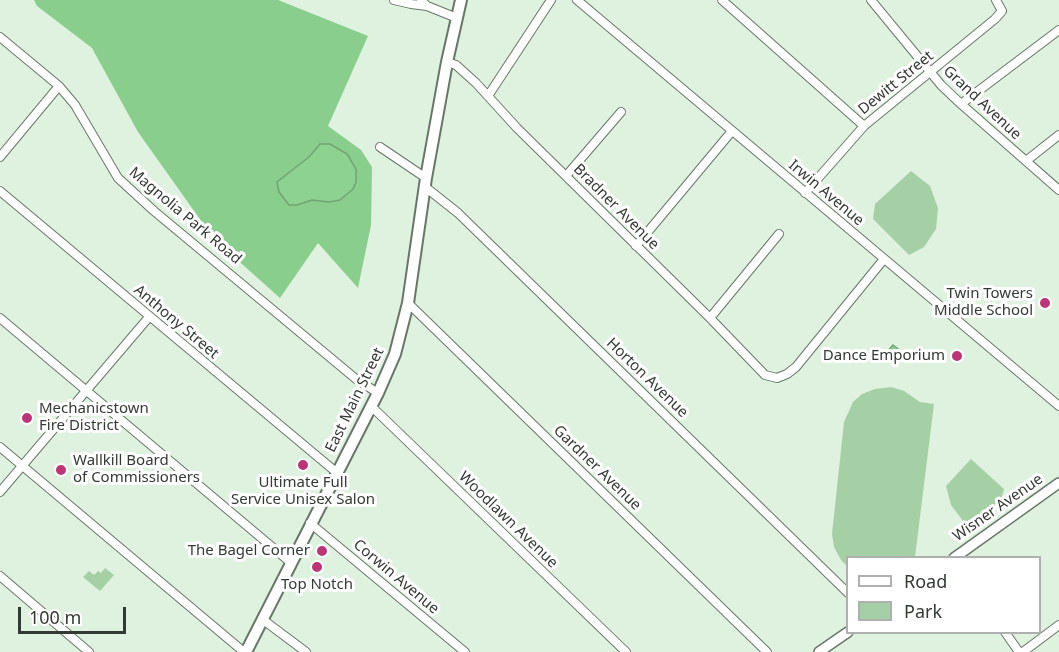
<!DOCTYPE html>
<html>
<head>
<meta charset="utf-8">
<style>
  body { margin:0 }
  #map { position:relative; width:1059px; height:652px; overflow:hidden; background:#dff1df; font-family:"Noto Sans",sans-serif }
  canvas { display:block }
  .legend { position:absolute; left:846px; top:556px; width:195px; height:78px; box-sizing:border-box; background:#fff; border:2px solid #adb0ad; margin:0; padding:8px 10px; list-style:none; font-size:18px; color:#333a33 }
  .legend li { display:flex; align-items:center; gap:12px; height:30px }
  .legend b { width:30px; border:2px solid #adb0ad }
  .scale { position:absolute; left:18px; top:607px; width:108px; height:27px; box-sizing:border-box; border:3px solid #333a33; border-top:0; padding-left:8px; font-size:18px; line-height:21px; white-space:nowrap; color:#333a33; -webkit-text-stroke:4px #fff; paint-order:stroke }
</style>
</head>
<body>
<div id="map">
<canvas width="1059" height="652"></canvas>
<ul class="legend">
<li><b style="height:8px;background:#fff"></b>Road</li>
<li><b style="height:16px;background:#a5d0a5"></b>Park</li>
</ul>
<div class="scale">100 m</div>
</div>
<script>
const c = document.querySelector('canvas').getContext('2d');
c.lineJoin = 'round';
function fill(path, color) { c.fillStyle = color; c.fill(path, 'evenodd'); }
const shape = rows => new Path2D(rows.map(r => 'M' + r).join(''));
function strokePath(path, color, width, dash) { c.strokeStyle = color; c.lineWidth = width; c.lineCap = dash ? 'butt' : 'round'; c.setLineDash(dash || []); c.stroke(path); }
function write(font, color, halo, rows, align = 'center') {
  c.font = font + ' "Noto Sans",sans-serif'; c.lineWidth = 6; c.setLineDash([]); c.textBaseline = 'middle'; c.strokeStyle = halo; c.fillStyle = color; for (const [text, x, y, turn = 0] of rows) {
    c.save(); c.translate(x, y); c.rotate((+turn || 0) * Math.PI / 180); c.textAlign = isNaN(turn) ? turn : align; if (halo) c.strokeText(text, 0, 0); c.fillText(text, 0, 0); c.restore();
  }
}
const green = shape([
  [911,171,930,186,938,208,936,229,924,247,909,255,873,219,875,204],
  [891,387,904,391,920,402,934,404,915,557,848,558,847,566,841,560,834,547,832,534,844,422,853,402,862,394,875,389],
  [971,459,1004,489,1001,500,966,525,951,505,946,486],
  [105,568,114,575,100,591,83,577,89,571,94,575,98,571,101,573]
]);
const forest = shape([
  [34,0,278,0,368,36,328,126,361,150,372,167,371,225,358,288,318,243,280,298,214,239,138,132,92,48,37,6]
]);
const water = shape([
  [320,144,330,144,347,154,356,169,356,182,353,189,340,200,329,202,312,200,297,205,289,205,279,192,277,182,309,157,320,144],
  [893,345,905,354,900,362,887,352,893,345]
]);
const minor = shape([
  [394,0,411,4,427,6],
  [421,0,427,6,457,18],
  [577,0,1059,406],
  [722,0,864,126],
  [871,0,941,85,961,104,1059,190],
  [0,37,59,86,75,105,118,178,154,211,356,379,378,393],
  [447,62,456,65,476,83,517,128,710,318,765,375,777,378,787,374,796,367,884,259],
  [488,96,551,0],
  [961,104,1059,30],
  [380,147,426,178],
  [0,157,59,86],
  [1026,161,1059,135],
  [566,176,621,112],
  [424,186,458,213,848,593],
  [0,191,336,472],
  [805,193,864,126,995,19,1002,11,996,0],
  [636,246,732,131],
  [408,303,767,652],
  [0,318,290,562],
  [710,318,779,234],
  [371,406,626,652],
  [0,447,244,652],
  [0,492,149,317],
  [310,523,465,652],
  [0,576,89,652],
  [262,619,306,652],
  [1005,632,1019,652],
  [1023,652,1059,625]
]);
const tertiary = shape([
  [954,558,1059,483],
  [819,652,848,632]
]);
const secondary = shape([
  [246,652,378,393,395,354,408,303,426,178,447,62,461,0]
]);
const markers = [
  [1045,303,6,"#bc3576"],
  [957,356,6,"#bc3576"],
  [27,418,6,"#bc3576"],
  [303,465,6,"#bc3576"],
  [61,470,6,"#bc3576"],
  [322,551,6,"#bc3576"],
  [317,567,6,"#bc3576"]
];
const streetNames = [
  ["Dewitt Street",896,83,-39],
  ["Grand Avenue",982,103,43],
  ["Irwin Avenue",826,193,40],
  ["Bradner Avenue",616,207,45],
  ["Magnolia Park Road",185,216,40],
  ["Anthony Street",176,322,40],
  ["Horton Avenue",647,378,44],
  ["East Main Street",355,400,-64],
  ["Gardner Avenue",597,468,44],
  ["Wisner Avenue",998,508,-35],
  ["Woodlawn Avenue",508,520,44],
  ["Corwin Avenue",396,577,40]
];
const poiNames = [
  ["Twin Towers",1033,294],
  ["Middle School",1033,311],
  ["Dance Emporium",945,356],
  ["Mechanicstown",39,409,"left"],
  ["Fire District",39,426,"left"],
  ["Wallkill Board",73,461,"left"],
  ["of Commissioners",73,478,"left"],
  ["Ultimate Full",303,483,"center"],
  ["Service Unisex Salon",303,500,"center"],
  ["The Bagel Corner",310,551],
  ["Top Notch",317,585,"center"]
];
fill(green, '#a5d0a5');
fill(forest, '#89ce8c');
fill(water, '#8dd290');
strokePath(water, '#72a474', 1.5);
strokePath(minor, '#677767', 10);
strokePath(tertiary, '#677767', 12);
strokePath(secondary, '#677767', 14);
strokePath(minor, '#fff', 8);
strokePath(tertiary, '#fff', 9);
strokePath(secondary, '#fff', 10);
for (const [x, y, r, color] of markers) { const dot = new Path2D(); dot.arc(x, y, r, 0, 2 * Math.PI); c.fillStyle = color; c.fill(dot); strokePath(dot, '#fff', 2); }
write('15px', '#333a33', '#fff', streetNames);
write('15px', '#333a33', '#fff', poiNames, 'right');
</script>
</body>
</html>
